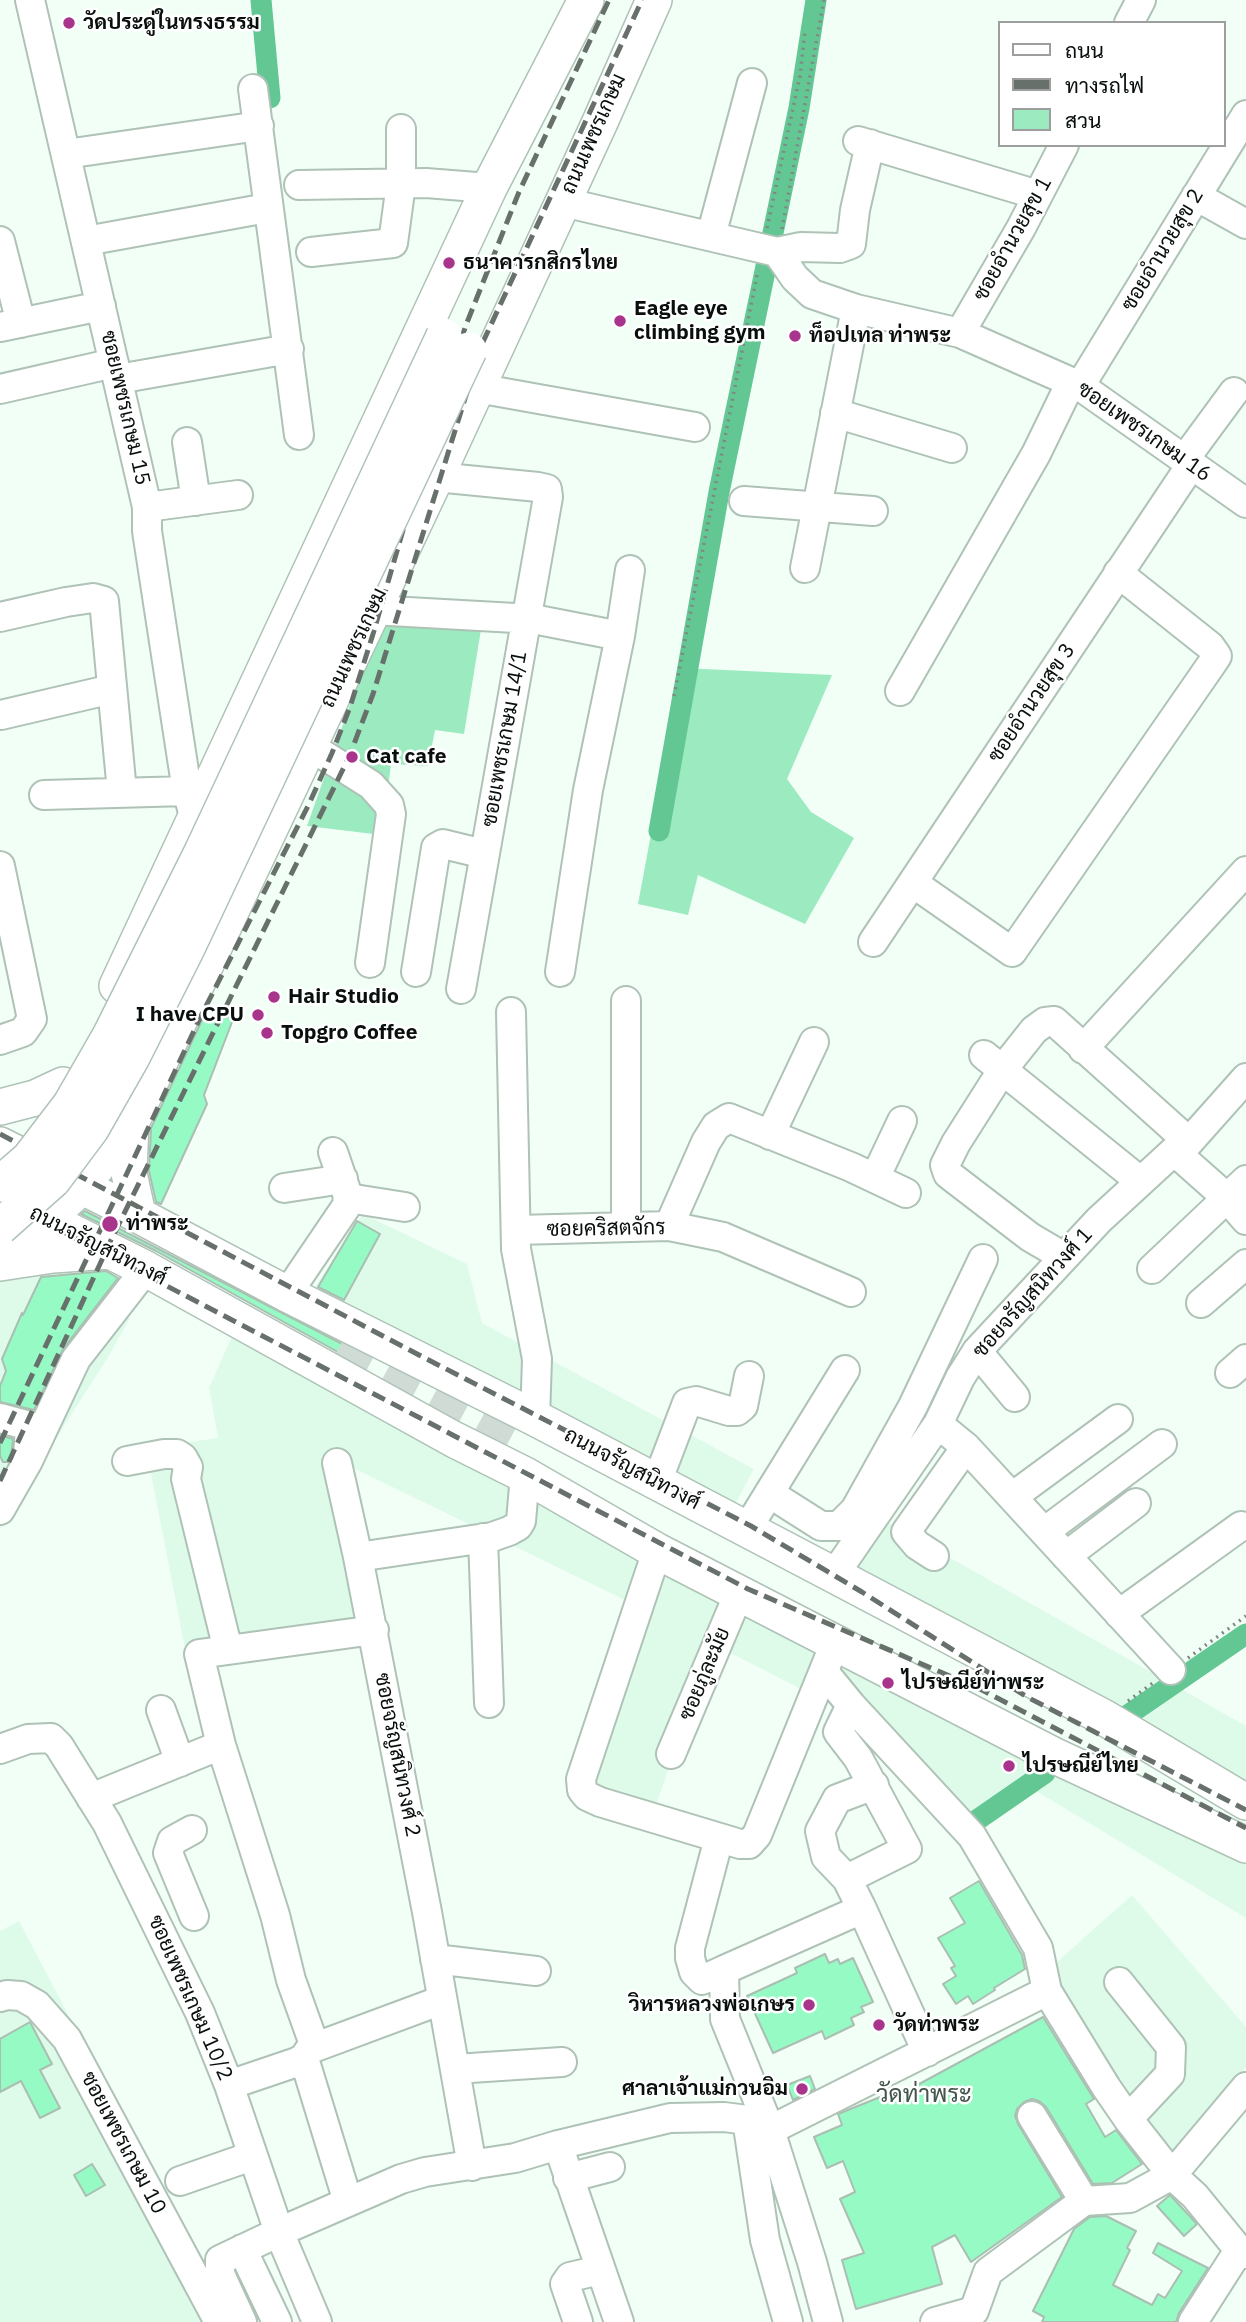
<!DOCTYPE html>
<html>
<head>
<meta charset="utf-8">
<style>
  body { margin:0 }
  #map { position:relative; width:1246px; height:2322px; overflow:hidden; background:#f2fff7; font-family:"IBM Plex Sans",Sarabun,sans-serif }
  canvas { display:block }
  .legend { position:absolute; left:998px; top:21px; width:228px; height:126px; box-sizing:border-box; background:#fff; border:2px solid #9d9f9e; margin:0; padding:9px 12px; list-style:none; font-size:21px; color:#090f0c }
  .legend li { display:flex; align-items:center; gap:14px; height:35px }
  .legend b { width:35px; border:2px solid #9d9f9e }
</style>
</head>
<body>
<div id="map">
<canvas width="1246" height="2322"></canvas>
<ul class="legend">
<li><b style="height:9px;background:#fff"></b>ถนน</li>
<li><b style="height:9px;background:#67706b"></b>ทางรถไฟ</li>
<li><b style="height:19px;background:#9ceabf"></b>สวน</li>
</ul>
</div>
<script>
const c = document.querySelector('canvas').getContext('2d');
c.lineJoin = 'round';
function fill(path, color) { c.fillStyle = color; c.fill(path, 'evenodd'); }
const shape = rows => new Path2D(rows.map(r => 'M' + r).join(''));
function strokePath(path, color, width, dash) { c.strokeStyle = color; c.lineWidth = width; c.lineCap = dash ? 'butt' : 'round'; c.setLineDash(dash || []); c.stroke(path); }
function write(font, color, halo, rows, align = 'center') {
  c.font = font + ' "IBM Plex Sans",Sarabun,sans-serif'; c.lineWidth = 5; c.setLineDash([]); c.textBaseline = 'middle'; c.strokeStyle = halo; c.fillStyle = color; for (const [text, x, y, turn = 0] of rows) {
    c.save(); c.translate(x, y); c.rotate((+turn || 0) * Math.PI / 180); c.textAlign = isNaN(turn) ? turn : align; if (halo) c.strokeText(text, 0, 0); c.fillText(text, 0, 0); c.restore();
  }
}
const built = shape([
  [363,1214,467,1264,482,1323,754,1469,733,1508,312,1292],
  [18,1269,73,1272,130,1318,107,1359,9,1512,0,1530,0,1282],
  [232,1336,1246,1864,1246,1918,1038,1792,956,1828,840,1709,711,1643,650,1823,567,1788,631,1603,347,1465,381,1619,189,1669,146,1448,218,1438,209,1388],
  [882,1519,1246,1726,1246,1790,843,1574],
  [1132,1895,1246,2027,1246,2067,1172,2158,1125,2100,1048,1970],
  [19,1921,230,2322,0,2322,0,1931]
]);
const green = shape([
  [383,611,483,617,464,734,435,730,428,766,391,764,382,835,307,826],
  [682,668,832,675,787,779,811,812,854,838,805,924,698,875,688,915,638,904]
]);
const canal = shape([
  [261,0,270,98],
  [659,831,719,492,799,108,816,0],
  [1128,1715,1246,1634],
  [977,1820,1045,1773]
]);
const building = shape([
  [234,1017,204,1095,207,1104,161,1204,156,1202,149,1171,151,1128,203,1018,234,1017],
  [85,1211,352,1349,352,1352,345,1356,156,1251,81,1214,85,1211],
  [357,1221,380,1234,344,1300,318,1287,357,1221],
  [106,1271,118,1278,63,1349,34,1410,0,1402,0,1386,6,1371,2,1359,22,1313,23,1315,41,1277,106,1271],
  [0,1435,13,1439,11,1456,8,1462,3,1462,0,1456,0,1435],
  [979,1881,1022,1955,1025,1969,994,1988,995,1990,973,2004,968,1996,956,2004,943,1984,956,1976,951,1968,955,1966,938,1938,965,1923,950,1898,979,1881],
  [825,1954,829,1963,838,1959,840,1964,853,1958,873,2002,861,2007,864,2012,851,2018,854,2025,825,2039,822,2031,773,2053,747,1996,797,1973,795,1968,825,1954],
  [1043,2017,1094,2099,1086,2104,1105,2137,1116,2130,1142,2164,1112,2183,1093,2184,1046,2107,1039,2101,1032,2099,1024,2102,1017,2109,1015,2116,1018,2124,1062,2197,971,2262,955,2235,932,2247,942,2284,856,2309,842,2260,864,2253,840,2199,855,2192,843,2161,827,2168,814,2137,842,2125,838,2114,895,2091,897,2096,1043,2017],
  [30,2022,52,2064,40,2070,60,2108,40,2118,21,2081,0,2092,0,2039,30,2022],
  [810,2076,815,2089,793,2100,787,2085,810,2076],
  [92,2164,105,2185,86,2196,74,2175,92,2164],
  [1170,2195,1197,2224,1184,2236,1157,2206,1170,2195],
  [1106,2216,1136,2231,1127,2248,1130,2250,1113,2285,1152,2305,1158,2294,1165,2298,1182,2271,1153,2253,1158,2243,1208,2268,1179,2313,1176,2322,1042,2322,1044,2317,1033,2311,1074,2229,1090,2217,1106,2216]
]);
const majorTunnel = shape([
  [343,1340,523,1436]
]);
const path = shape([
  [767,228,800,76,805,31],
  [782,229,824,0],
  [674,696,758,270],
  [1188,1658,1246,1616],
  [1128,1701,1153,1683]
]);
const minor = shape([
  [30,0,147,507,147,531,187,791,195,819],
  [1129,23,1141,0],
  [253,89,299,435],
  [858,141,1038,195],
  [66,154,259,126],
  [299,185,426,183,489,188],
  [1196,196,1246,224],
  [563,202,777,252,795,278,812,294,856,309,960,333,1080,386,1246,503],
  [711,236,752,83],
  [0,241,21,323],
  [86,241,267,208],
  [311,252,393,243,401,184,401,129],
  [777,252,801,247,840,248,851,244,855,210,870,144],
  [0,327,101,306],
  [960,333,1021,228,1064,145],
  [118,379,289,349],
  [1080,386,1246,115],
  [477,388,695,427],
  [0,389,114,363],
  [835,413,952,448],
  [187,442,196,501],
  [1184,460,1234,392],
  [436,477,538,487,547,489,548,497,461,989],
  [744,501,873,511],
  [147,507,238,495],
  [805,568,856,309],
  [372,610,533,619,620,636],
  [0,617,66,602,93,598,104,601,122,792],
  [900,691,1036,454,1071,382],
  [1,715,112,689],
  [308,745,371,785,389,805,391,814,370,963],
  [44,795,187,791],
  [0,866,32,1019,23,1032,0,1040],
  [913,883,1012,952,1211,665,1217,656,1210,646,1118,573],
  [873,942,1191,465],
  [416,972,436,848,443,844,484,854],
  [560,972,588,790,620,636,630,570],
  [626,1001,626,1227],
  [511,1012,516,1249,537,1359,535,1418],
  [1083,1049,1246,871],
  [984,1055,1140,1181],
  [770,1135,814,1042],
  [1174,1151,1227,1198,1246,1220],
  [875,1178,902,1121],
  [284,1188,343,1179],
  [348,1198,405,1207],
  [669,1226,706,1142,716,1126,729,1118,851,1167,906,1193],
  [517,1230,669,1226,689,1230,723,1237,851,1292],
  [1064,1257,1030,1237,948,1174,945,1165,956,1143,1003,1069,1034,1030,1045,1022,1054,1021,1189,1142],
  [1152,1269,1246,1180],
  [287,1294,348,1204,347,1193,333,1152],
  [1201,1303,1246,1264],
  [977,1351,1015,1397],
  [1230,1373,1246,1359],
  [0,1418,30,1426,28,1458],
  [938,1424,966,1447,1171,1670],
  [127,1461,164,1454,177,1454,183,1458,188,1467,186,1479,228,1650],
  [337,1463,358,1557],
  [657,1482,687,1403,696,1401,729,1411,737,1411,743,1406,749,1376],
  [769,1493,821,1526,839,1526,855,1510,913,1406,983,1259],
  [1012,1497,1118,1419],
  [0,1510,28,1461,76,1359,146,1269],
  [747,1529,845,1370],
  [1044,1532,1162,1444],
  [483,1538,489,1703],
  [657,1551,581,1779,582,1790,587,1796,600,1802,740,1844,749,1844,757,1835,829,1658],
  [934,1556,917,1545,906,1532,966,1447],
  [1066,1556,1136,1503],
  [834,1575,938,1424,960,1378,977,1351,1099,1220,1174,1151,1189,1142,1246,1078],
  [1119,1614,1241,1526],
  [824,1672,851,1705,972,1836,1038,1948,1047,1991,1106,2087,1128,2119,1172,2175,1195,2196,1239,2250,1246,2254],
  [161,1710,180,1762],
  [0,1749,28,1739,51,1738,59,1746,107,1823,200,2013,229,2085,279,2232,317,2322],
  [671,1754,739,1593],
  [91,1798,221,1745],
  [192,1830,172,1841,168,1853,194,1916],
  [719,1838,690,1948,690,1958,694,1972,702,1980,724,1970],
  [847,1879,826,1857,820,1831,837,1799,874,1785],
  [862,1909,927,2052],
  [435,1959,536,1971],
  [1119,1982,1171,2047,1170,2074,1128,2119],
  [0,1997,7,1995,21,1996,37,2005,67,2039,219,2322],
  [315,2047,291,1980,275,1915,221,1745,199,1654,374,1630],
  [304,2058,348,2202],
  [455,2069,562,2062],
  [229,2085,297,2062,304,2058,310,2049,442,2000],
  [1032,2116,1084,2201],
  [747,2120,765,2240,788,2322],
  [558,2145,619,2322],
  [472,2166,427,1912,358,1557,492,1537,509,1531,518,1526,521,1521,525,1475],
  [568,2178,610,2167],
  [180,2181,252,2156],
  [242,2249,277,2322],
  [242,2322,220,2274,220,2260,279,2232,401,2179,425,2172,515,2158,558,2145,670,2118,724,2117,747,2120,770,2130,1047,1991],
  [578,2322,565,2284,570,2277,600,2270],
  [828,2322,812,2262,770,2130,725,2019,724,1970,862,1909,847,1879,907,1849,858,1758,838,1732,851,1705],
  [935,2322,974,2311,988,2272,1084,2201,1130,2198,1172,2175,1246,2087],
  [1193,2322,1239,2250]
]);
const major = shape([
  [117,986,489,188,586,0],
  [0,1107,35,1098,63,1085],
  [131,1123,129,1173,138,1215],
  [0,1145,138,1215,287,1294,535,1418,834,1575,1105,1718,1246,1802],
  [30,1211,146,1269,453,1439,525,1475,657,1551,1053,1755,1246,1845],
  [0,1258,27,1238,82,1186,131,1123,436,477,600,122,654,0],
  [0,1263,53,1255,110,1251]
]);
const rail = shape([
  [0,1134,419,1355,751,1526,862,1592,1027,1697,1246,1810],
  [0,1199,748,1589,982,1690,1246,1828],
  [0,1443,200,1018,309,804,332,753,350,707,373,634,436,416,466,325,519,192,609,0],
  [0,1481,111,1240,349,757,373,694,482,344,642,0]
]);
const majorBridge = shape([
  [0,1184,29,1159,71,1104,110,1036,202,852,444,336],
  [0,1227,53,1180,91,1129,132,1057,187,948,469,350]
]);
const markers = [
  [69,23,7,"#a9348c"],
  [449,263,7,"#a9348c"],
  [620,321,7,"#a9348c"],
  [795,336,7,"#a9348c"],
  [352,757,7,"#a9348c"],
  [274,997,7,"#a9348c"],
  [258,1015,7,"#a9348c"],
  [267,1033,7,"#a9348c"],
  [110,1224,9,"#a9348c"],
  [888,1683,7,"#a9348c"],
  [1009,1766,7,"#a9348c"],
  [809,2005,7,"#a9348c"],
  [879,2025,7,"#a9348c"],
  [802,2089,7,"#a9348c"]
];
const poiNames = [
  ["วัดประดู่ในทรงธรรม",83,23],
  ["ธนาคารกสิกรไทย",463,263],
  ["Eagle eye",634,309],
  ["climbing gym",634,333],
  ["ท็อปเทล ท่าพระ",809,336],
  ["Cat cafe",366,757],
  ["Hair Studio",288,997],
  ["I have CPU",244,1015,"right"],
  ["Topgro Coffee",281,1033],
  ["ท่าพระ",126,1224],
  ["ไปรษณีย์ท่าพระ",902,1683],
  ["ไปรษณีย์ไทย",1023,1766],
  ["วิหารหลวงพ่อเกษร",795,2005,"right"],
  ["วัดท่าพระ",893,2025],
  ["ศาลาเจ้าแม่กวนอิม",788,2089,"right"]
];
const streetNames = [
  ["ถนนเพชรเกษม",594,134,-66],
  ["ซอยอำนวยสุข 1",1013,239,-61],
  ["ซอยอำนวยสุข 2",1163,250,-59],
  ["ซอยเพชรเกษม 15",125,408,77],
  ["ซอยเพชรเกษม 16",1144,432,35],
  ["ถนนเพชรเกษม",354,648,-65],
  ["ซอยอำนวยสุข 3",1032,703,-56],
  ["ซอยเพชรเกษม 14/1",505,739,-80],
  ["ซอยคริสตจักร",606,1229,-1],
  ["ถนนจรัญสนิทวงศ์",98,1246,27],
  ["ซอยจรัญสนิทวงศ์ 1",1033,1293,-48],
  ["ถนนจรัญสนิทวงศ์",632,1469,28],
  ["ซอยภู่ละมัย",705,1674,-67],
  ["ซอยจรัญสนิทวงศ์ 2",397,1755,79],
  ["ซอยเพชรเกษม 10/2",190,1998,66],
  ["ซอยเพชรเกษม 10",123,2143,62]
];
const quarterNames = [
  ["วัดท่าพระ",924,2095]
];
fill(built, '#defbea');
fill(green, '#9ceabf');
strokePath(canal, '#63c794', 21);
fill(building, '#96fac4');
strokePath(building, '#aabeb2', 2);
strokePath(majorTunnel, '#cfdbd4', 35, [35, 18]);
strokePath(minor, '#aec2b6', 32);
strokePath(major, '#aec2b6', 38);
strokePath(path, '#7f8883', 3.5, [2, 5]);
strokePath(minor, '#fff', 28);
strokePath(major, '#fff', 35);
strokePath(rail, '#67706b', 5, [14, 7]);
strokePath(majorBridge, '#aec2b6', 38, []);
strokePath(majorBridge, '#fff', 35);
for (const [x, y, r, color] of markers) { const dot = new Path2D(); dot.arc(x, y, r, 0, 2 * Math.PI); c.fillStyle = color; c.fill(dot); strokePath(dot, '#fff', 2.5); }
write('bold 21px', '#090f0c', '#fff', poiNames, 'left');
write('21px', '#090f0c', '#fff', streetNames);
write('24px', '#43554b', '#fff', quarterNames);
</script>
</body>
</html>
